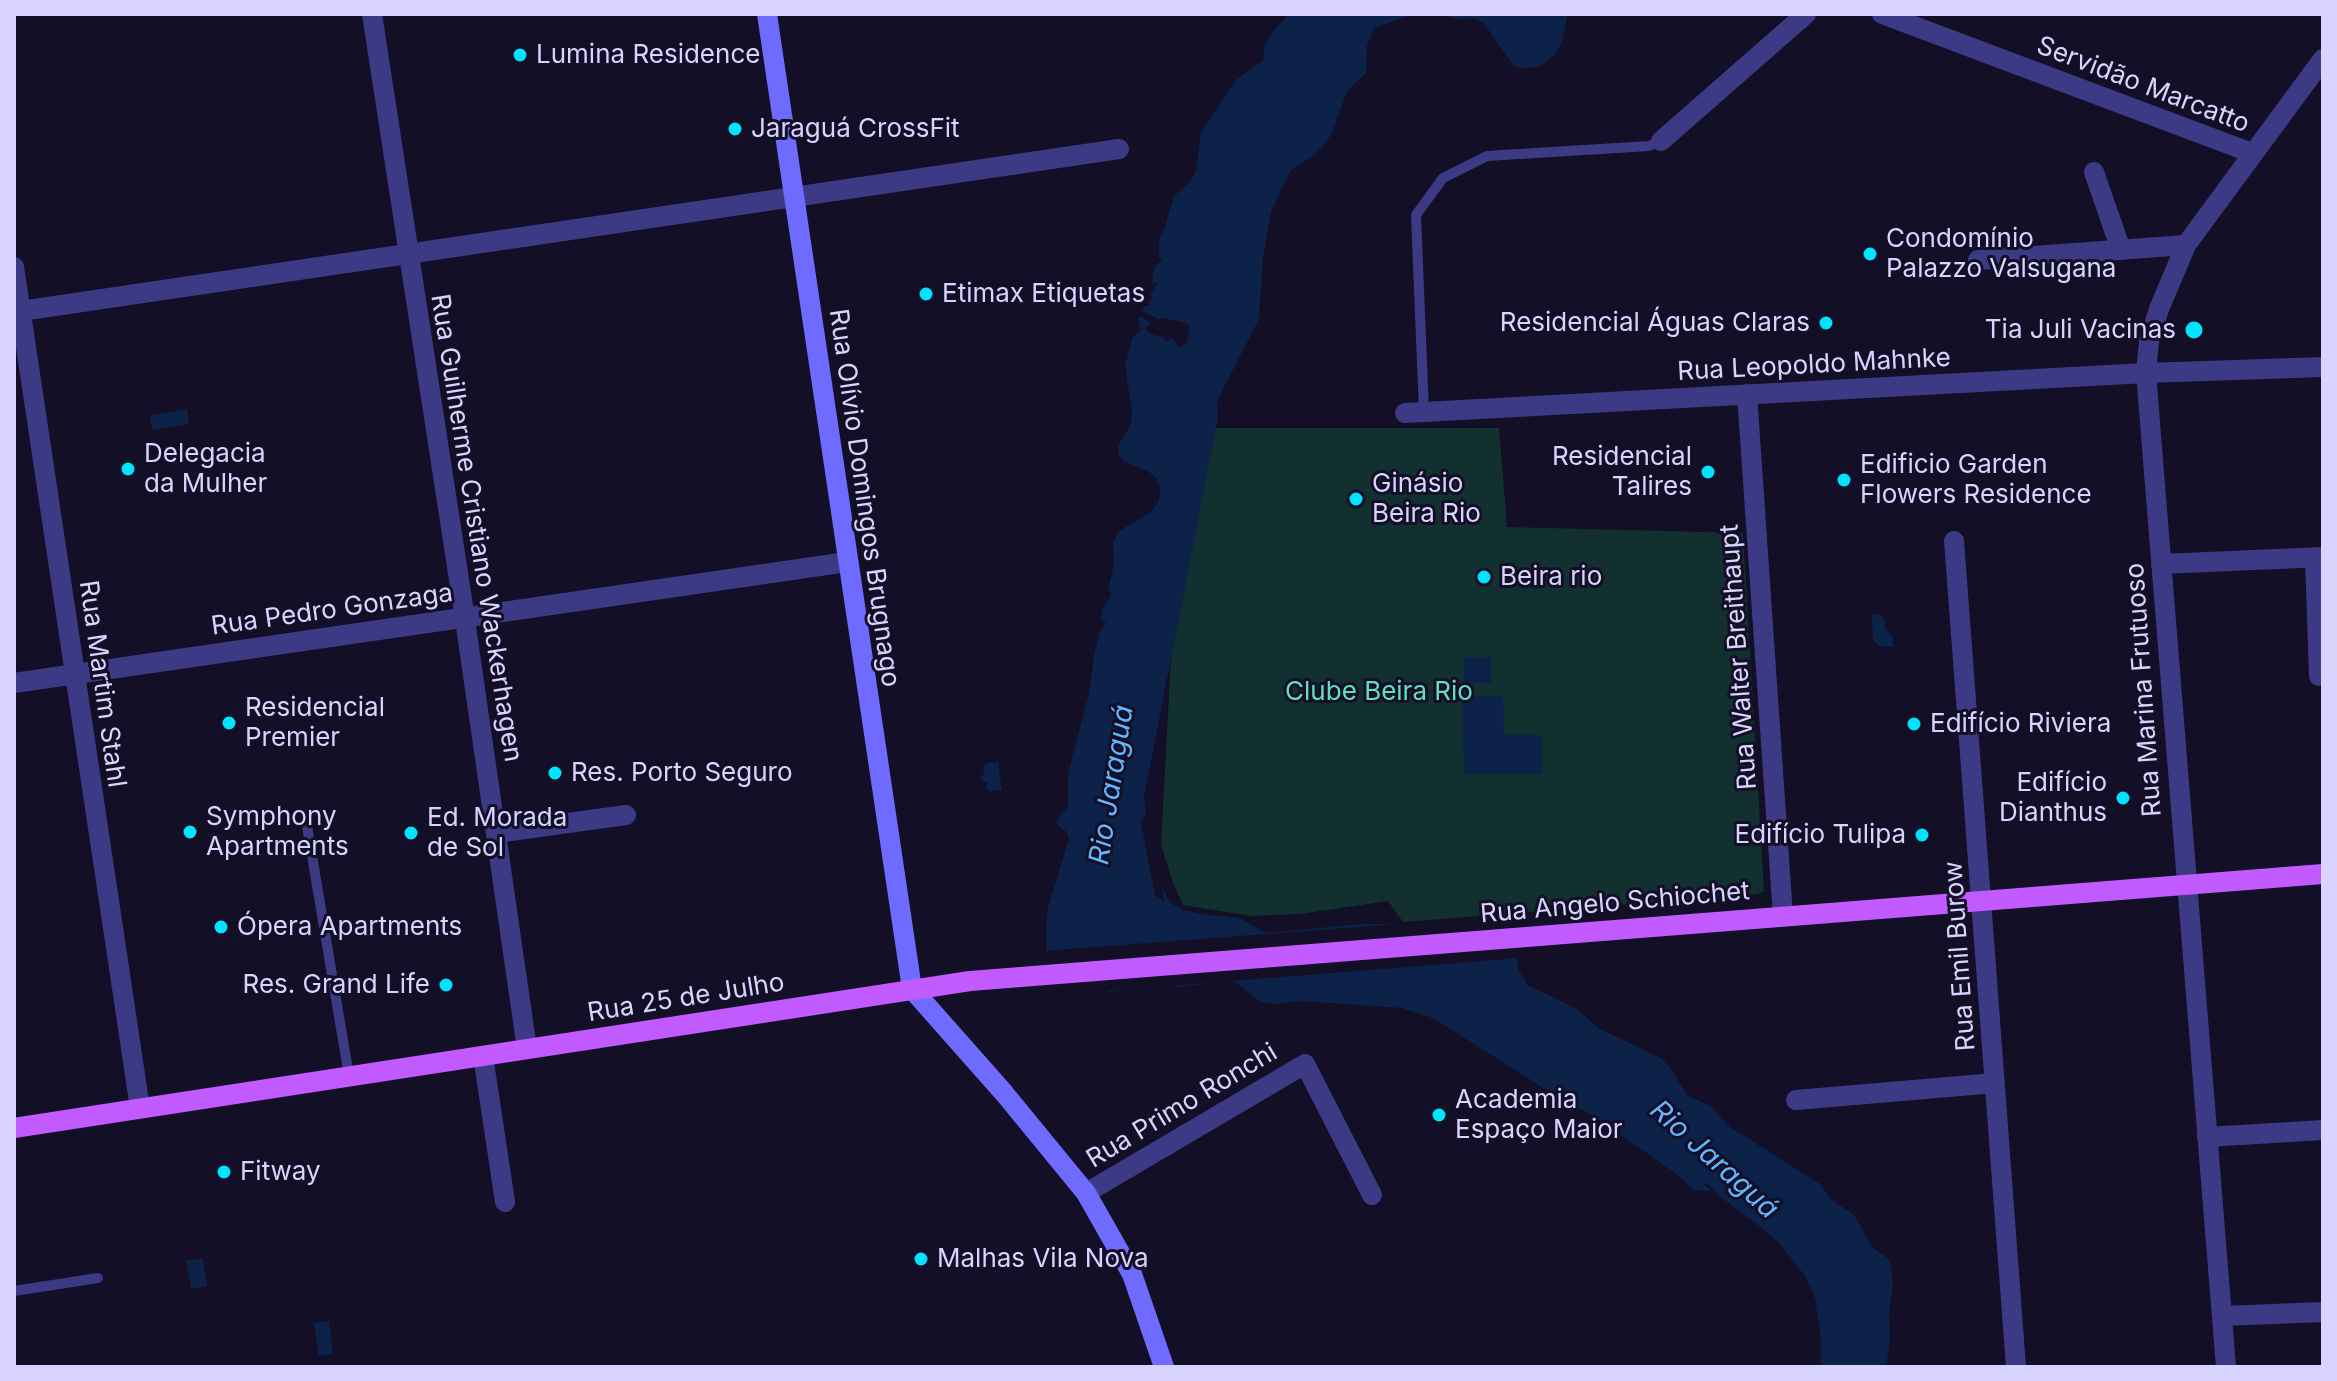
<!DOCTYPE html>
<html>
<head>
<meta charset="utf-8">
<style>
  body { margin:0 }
  #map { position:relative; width:2337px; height:1381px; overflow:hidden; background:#130f26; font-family:Inter,sans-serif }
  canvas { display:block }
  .frame { position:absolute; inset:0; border:16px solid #d9d4ff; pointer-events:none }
</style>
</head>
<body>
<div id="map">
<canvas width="2337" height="1381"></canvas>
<div class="frame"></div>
</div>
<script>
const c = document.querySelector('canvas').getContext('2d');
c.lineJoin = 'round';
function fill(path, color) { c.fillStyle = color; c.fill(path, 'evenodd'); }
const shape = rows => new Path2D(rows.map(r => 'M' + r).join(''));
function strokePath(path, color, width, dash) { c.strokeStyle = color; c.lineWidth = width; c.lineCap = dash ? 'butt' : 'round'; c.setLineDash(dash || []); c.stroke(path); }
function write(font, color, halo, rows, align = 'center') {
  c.font = font + ' Inter,sans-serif'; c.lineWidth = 6; c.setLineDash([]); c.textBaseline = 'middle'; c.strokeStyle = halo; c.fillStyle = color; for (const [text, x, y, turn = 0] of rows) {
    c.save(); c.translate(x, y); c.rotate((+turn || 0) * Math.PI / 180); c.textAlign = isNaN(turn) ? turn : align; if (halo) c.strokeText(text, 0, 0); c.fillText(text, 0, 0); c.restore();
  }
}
const green = shape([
  [1215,428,1499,428,1507,527,1743,533,1764,891,1758,894,1403,922,1388,901,1300,914,1251,916,1183,905,1174,886,1161,845,1171,657]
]);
const water = shape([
  [1288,14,1413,14,1374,28,1367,46,1366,73,1347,91,1331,135,1323,146,1314,155,1291,170,1271,211,1263,258,1259,319,1217,401,1218,417,1144,797,1146,814,1141,823,1155,895,1164,902,1162,885,1169,902,1183,910,1208,915,1240,918,1266,933,1361,924,1428,924,1516,954,1518,969,1528,985,1575,1008,1600,1029,1661,1058,1670,1067,1687,1095,1710,1106,1730,1127,1820,1184,1832,1200,1854,1215,1873,1248,1889,1259,1891,1265,1893,1286,1889,1311,1890,1340,1886,1367,1821,1367,1821,1337,1815,1298,1806,1277,1778,1242,1762,1228,1722,1198,1707,1183,1703,1184,1712,1191,1693,1190,1679,1176,1600,1120,1545,1089,1433,1018,1402,1008,1302,1001,1274,1004,1261,1002,1232,980,1179,987,1157,985,1109,992,1069,981,1050,960,1046,950,1047,911,1069,839,1067,832,1058,826,1057,820,1068,807,1068,774,1089,693,1094,655,1100,631,1106,623,1101,620,1102,610,1111,595,1108,588,1114,565,1113,542,1119,531,1151,512,1159,501,1160,488,1157,479,1148,471,1124,462,1118,454,1118,446,1131,424,1132,411,1125,366,1133,336,1141,331,1138,319,1141,317,1151,323,1145,327,1150,334,1163,337,1166,341,1173,338,1179,348,1187,342,1190,328,1188,324,1165,318,1159,319,1142,311,1144,306,1150,306,1149,300,1153,298,1150,294,1157,285,1156,282,1152,284,1154,267,1162,260,1159,257,1159,238,1163,233,1174,196,1190,182,1196,171,1201,132,1237,79,1263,60,1264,47,1270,36],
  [1437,14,1568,14,1561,44,1554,55,1539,67,1519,68,1513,65,1483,22,1473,18,1457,19],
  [187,409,189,424,152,430,150,415],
  [1872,614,1880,614,1885,620,1884,627,1893,637,1893,647,1879,646,1873,640],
  [1464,657,1491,657,1491,683,1464,683],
  [1462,696,1503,696,1504,735,1542,735,1542,774,1464,774],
  [998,762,1002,790,989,791,986,787,988,782,983,782,980,778,985,772,983,767,987,763],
  [203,1258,207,1286,191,1289,186,1261],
  [329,1321,333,1354,319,1356,314,1323]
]);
const pier = shape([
  [1436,921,1454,923,1503,936,1519,951,1521,958,1092,992,1056,979,1043,951]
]);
const service = shape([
  [1424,412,1416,215,1443,178,1487,156,1649,146,1661,141],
  [305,814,349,1076],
  [14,1291,98,1278]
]);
const minor = shape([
  [1882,14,2252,153],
  [1661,141,1806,14],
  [2094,172,2121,250],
  [1978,260,2186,245],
  [14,267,140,1108],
  [14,312,1119,149],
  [1747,394,1783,916],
  [1405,413,2146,373,2323,367],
  [1954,541,2016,1367],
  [2315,558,2319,676],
  [2161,564,2323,557],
  [14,683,847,562],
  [496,833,626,815],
  [483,1056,505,1202],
  [1796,1100,1995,1083],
  [2207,1137,2323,1130],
  [1086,1193,1305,1064,1372,1195],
  [2222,1316,2323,1312]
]);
const tertiary = shape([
  [372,14,462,599,527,1049],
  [2226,1367,2146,373,2149,341,2159,309,2186,245,2323,59]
]);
const secondary = shape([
  [767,14,912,989,1004,1093,1086,1193,1132,1274,1164,1367]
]);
const primary = shape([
  [14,1128,970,981,2323,874]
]);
const markers = [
  [520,55,8,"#00e5ff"],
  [735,129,8,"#00e5ff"],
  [1870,254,8,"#00e5ff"],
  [926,294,8,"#00e5ff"],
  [1826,323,8,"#00e5ff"],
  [2194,330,10,"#00e5ff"],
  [128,469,8,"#00e5ff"],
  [1708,472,8,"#00e5ff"],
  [1844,480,8,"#00e5ff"],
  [1356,499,8,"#00e5ff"],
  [1484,577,8,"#00e5ff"],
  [229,723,8,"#00e5ff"],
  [1914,724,8,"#00e5ff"],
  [555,773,8,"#00e5ff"],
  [2123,798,8,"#00e5ff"],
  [190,832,8,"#00e5ff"],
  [411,833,8,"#00e5ff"],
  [1922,835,8,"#00e5ff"],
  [221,927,8,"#00e5ff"],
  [446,985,8,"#00e5ff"],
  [1439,1115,8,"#00e5ff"],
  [224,1172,8,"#00e5ff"],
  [921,1259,8,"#00e5ff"]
];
const poiNames = [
  ["Lumina Residence",536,55],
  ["Jaraguá CrossFit",751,129],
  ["Condomínio",1886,239],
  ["Palazzo Valsugana",1886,269],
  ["Etimax Etiquetas",942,294],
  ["Residencial Águas Claras",1810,323,"right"],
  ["Tia Juli Vacinas",2176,330,"right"],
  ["Delegacia",144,454],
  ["da Mulher",144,484],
  ["Residencial",1692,457,"right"],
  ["Talires",1692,487,"right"],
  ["Edificio Garden",1860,465],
  ["Flowers Residence",1860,495],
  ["Ginásio",1372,484],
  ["Beira Rio",1372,514],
  ["Beira rio",1500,577],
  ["Residencial",245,708],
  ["Premier",245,738],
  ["Edifício Riviera",1930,724],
  ["Res. Porto Seguro",571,773],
  ["Edifício",2107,783,"right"],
  ["Dianthus",2107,813,"right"],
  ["Symphony",206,817],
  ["Apartments",206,847],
  ["Ed. Morada",427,818],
  ["de Sol",427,848],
  ["Edifício Tulipa",1906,835,"right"],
  ["Ópera Apartments",237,927],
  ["Res. Grand Life",430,985,"right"],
  ["Academia",1455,1100],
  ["Espaço Maior",1455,1130],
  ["Fitway",240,1172],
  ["Malhas Vila Nova",937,1259]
];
const streetNames = [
  ["Servidão Marcatto",2143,85,21],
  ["Rua Leopoldo Mahnke",1814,365,-3],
  ["Rua Olívio Domingos Brugnago",864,498,82],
  ["Rua Guilherme Cristiano Wackerhagen",476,528,81],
  ["Rua Pedro Gonzaga",332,610,-8],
  ["Rua Walter Breithaupt",1739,657,-94],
  ["Rua Martim Stahl",102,684,82],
  ["Rua Marina Frutuoso",2144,690,-94],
  ["Rua Angelo Schiochet",1615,903,-5],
  ["Rua Emil Burow",1960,956,-94],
  ["Rua 25 de Julho",686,998,-9],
  ["Rua Primo Ronchi",1182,1106,-31]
];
const parkNames = [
  ["Clube Beira Rio",1379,692]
];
const waterNames = [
  ["Rio Jaraguá",1112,785,-81],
  ["Rio Jaraguá",1714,1160,42]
];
fill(green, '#12302f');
fill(water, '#0c2248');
fill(pier, '#130f26');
strokePath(service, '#3d3a85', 10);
strokePath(minor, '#3d3a85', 20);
strokePath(tertiary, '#3d3a85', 20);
strokePath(secondary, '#6f6bff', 20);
strokePath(primary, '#c25bff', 20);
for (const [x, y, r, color] of markers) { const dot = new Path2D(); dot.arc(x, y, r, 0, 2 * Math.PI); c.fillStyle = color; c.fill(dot); strokePath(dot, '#130f26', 3); }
write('26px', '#d9d4ff', '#130f26', poiNames, 'left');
write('26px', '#d9d4ff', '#130f26', streetNames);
write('26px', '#5fe0c0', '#130f26', parkNames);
write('italic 28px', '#62b6ff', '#130f26', waterNames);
</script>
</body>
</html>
